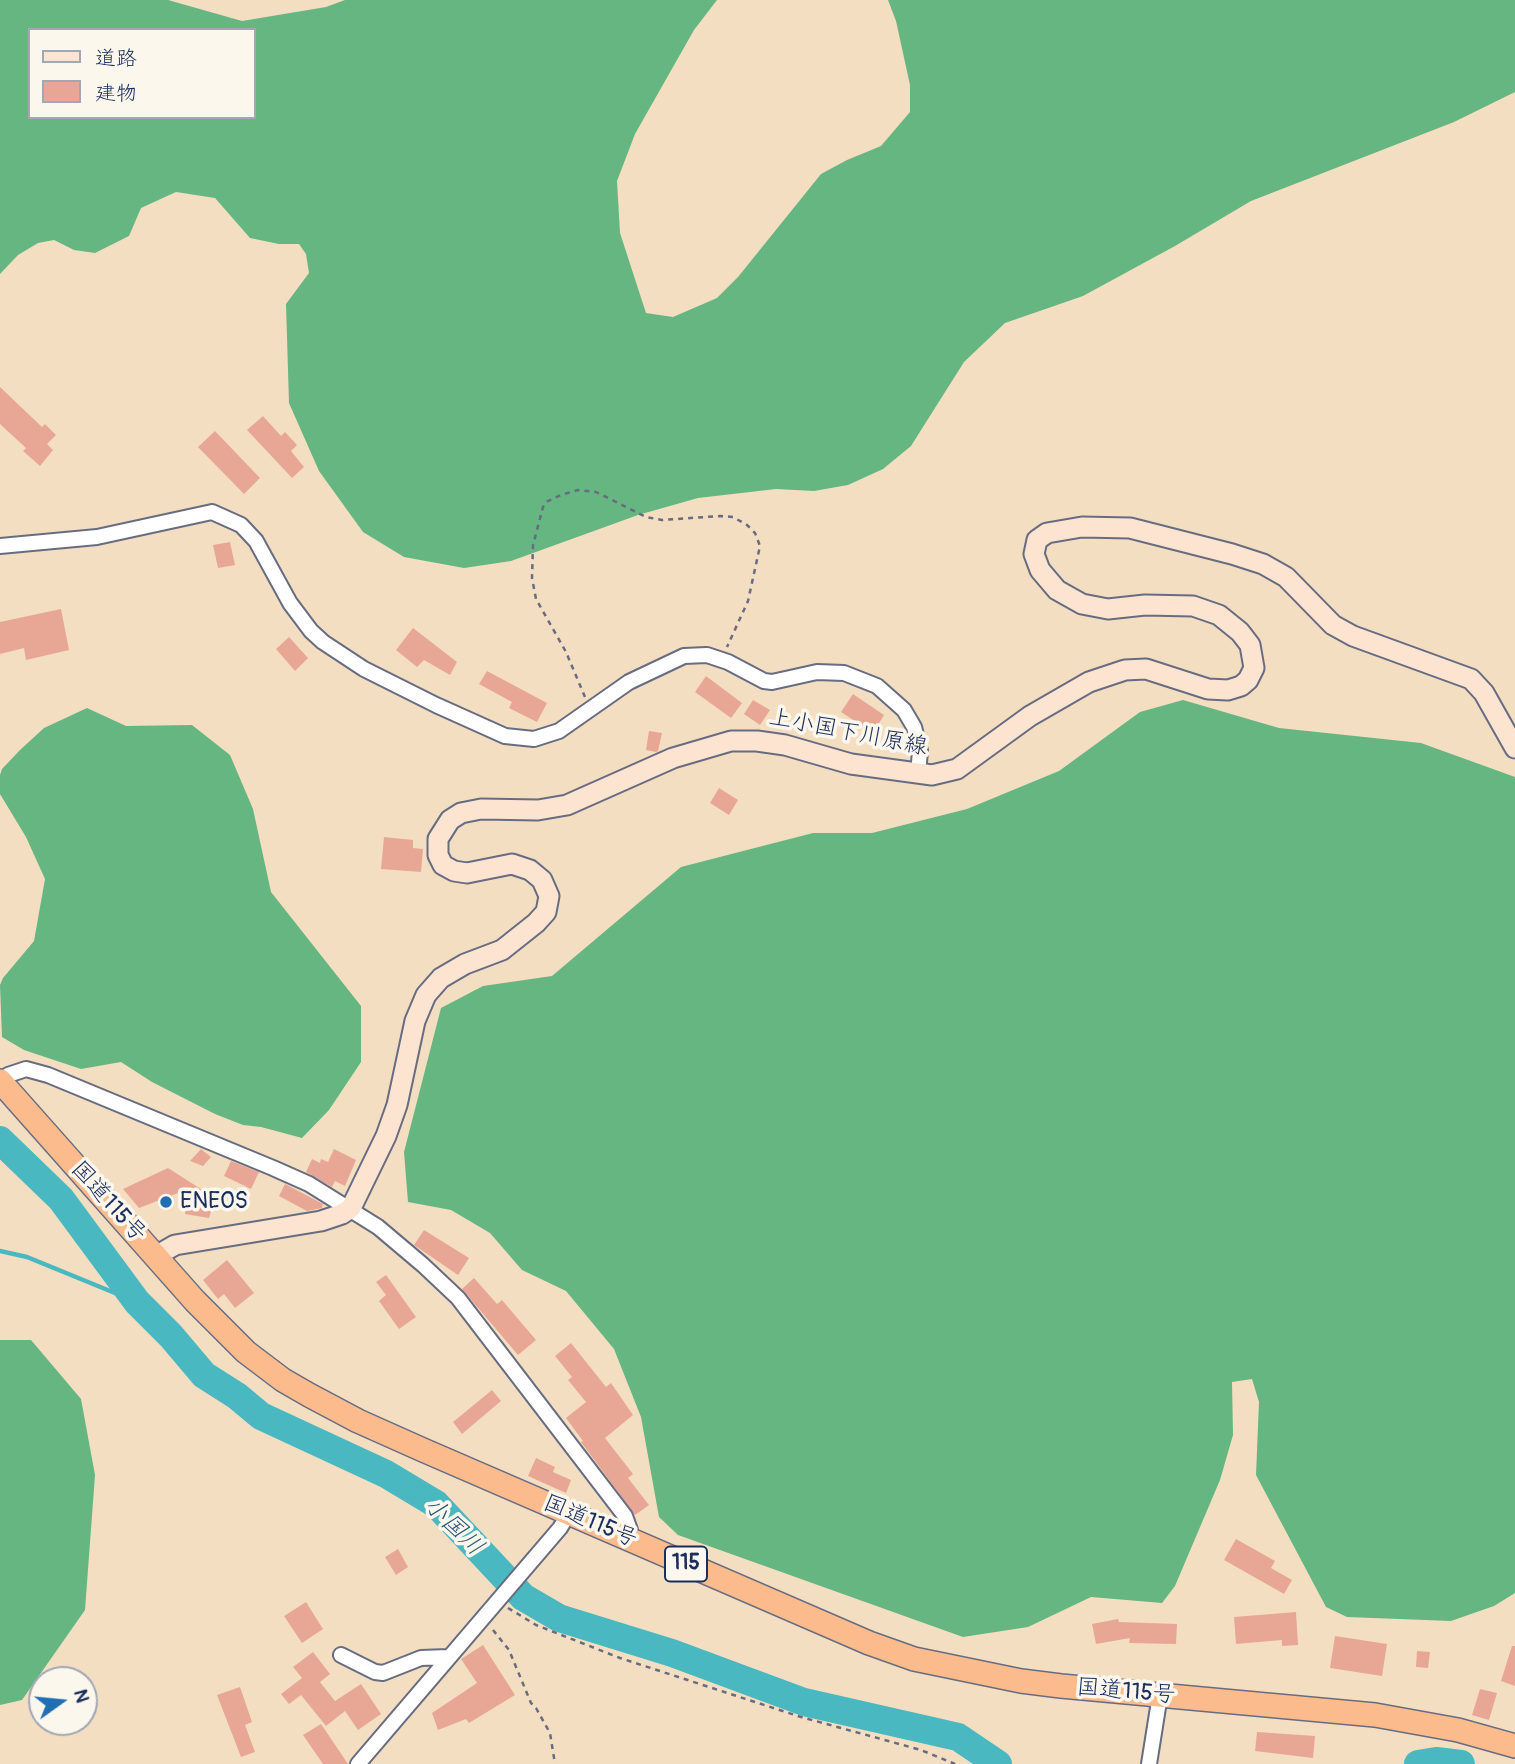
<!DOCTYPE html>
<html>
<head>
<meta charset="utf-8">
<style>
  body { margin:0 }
  #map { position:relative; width:1515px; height:1764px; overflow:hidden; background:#f4dec1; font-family:Pangolin,"Klee One",sans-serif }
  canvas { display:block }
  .legend { position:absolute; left:28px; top:28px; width:228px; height:91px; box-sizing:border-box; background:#fbf7ec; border:2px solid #a1a7b3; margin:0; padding:9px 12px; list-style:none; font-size:21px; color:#1b2f5e }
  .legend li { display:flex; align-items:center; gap:14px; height:35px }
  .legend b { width:35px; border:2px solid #a1a7b3 }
  .north { position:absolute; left:28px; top:1666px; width:70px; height:70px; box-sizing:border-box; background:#fbf7ec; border:2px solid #a1a7b3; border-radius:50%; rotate:75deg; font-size:19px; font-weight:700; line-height:28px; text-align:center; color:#1b2f5e }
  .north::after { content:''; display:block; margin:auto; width:24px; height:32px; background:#1f6fb2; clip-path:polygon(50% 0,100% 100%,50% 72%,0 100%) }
</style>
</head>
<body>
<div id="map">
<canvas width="1515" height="1764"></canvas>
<ul class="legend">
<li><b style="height:9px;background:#fde4d1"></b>道路</li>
<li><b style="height:19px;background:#e8a795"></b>建物</li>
</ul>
<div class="north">N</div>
</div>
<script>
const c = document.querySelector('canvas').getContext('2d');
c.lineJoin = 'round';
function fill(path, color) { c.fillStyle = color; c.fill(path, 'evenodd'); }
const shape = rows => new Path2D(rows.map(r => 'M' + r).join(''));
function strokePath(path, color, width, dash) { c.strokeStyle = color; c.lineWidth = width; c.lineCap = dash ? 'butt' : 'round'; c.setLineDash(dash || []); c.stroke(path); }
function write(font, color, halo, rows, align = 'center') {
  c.font = font + ' Pangolin,"Klee One",sans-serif'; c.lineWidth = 7; c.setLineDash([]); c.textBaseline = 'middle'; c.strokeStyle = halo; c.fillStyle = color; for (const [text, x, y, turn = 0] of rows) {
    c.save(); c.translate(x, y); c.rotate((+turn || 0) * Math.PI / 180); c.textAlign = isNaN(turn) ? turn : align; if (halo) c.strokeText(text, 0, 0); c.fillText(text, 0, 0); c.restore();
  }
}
const forest = shape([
  [0,0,168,0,242,21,326,7,345,0,717,0,694,30,635,134,617,181,620,233,646,313,673,317,717,298,738,277,821,174,847,160,881,146,910,112,910,85,896,21,888,0,1515,0,1515,92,1454,122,1251,201,1175,246,1083,296,1005,323,964,362,911,446,883,469,848,485,814,491,776,489,698,498,638,515,511,561,464,568,404,557,363,532,319,471,289,403,286,304,309,273,306,254,299,244,279,244,250,238,215,198,176,192,141,208,129,236,95,253,74,250,54,240,38,243,18,255,0,274],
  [30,30,254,30,254,117,30,117],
  [1183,700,1279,728,1421,743,1515,777,1515,1593,1494,1606,1451,1621,1347,1617,1326,1607,1256,1475,1259,1402,1252,1379,1232,1382,1233,1435,1220,1480,1175,1586,1162,1603,1091,1597,1028,1627,963,1637,678,1535,659,1517,641,1417,614,1349,566,1291,522,1270,490,1233,451,1210,408,1202,404,1152,441,1008,483,986,552,976,681,867,813,833,872,833,967,809,1059,771,1140,712],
  [87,708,126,726,192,725,230,755,253,809,271,892,361,1006,361,1062,329,1110,302,1138,261,1127,243,1125,215,1114,152,1082,121,1062,81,1069,24,1050,2,1037,0,985,3,978,34,941,45,879,26,837,0,794,0,775,2,769,20,750,44,728],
  [0,1340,31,1340,81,1399,95,1475,85,1610,22,1700,0,1705]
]);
const stream = shape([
  [0,1251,27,1257,137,1302]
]);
const river = shape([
  [0,1140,61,1199,137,1302,171,1336,204,1375,237,1396,261,1416,386,1474,436,1504,523,1597,559,1618,672,1653,804,1702,958,1737,998,1764],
  [1418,1764,1436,1761,1461,1764]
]);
const building = shape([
  [0,387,42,427,45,424,56,435,47,444,53,450,40,466,23,451,26,448,0,424],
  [263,416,281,436,285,432,297,445,291,451,304,467,292,478,247,430],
  [215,431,260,478,244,494,198,447],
  [230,542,235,565,218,568,213,545],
  [61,609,69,650,26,660,24,648,0,654,0,622],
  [413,628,457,662,450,675,424,660,417,667,396,650],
  [289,637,308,658,295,671,276,649],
  [487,671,547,703,537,722,509,708,512,702,479,684],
  [706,676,742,703,731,718,695,692],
  [853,694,884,715,873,733,841,712],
  [753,700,770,710,760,725,744,714],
  [649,731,662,733,658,751,656,752,646,750],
  [719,788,738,800,729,815,710,803],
  [384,837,413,840,413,848,423,849,421,872,381,869],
  [201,1149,211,1157,203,1166,190,1161],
  [334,1149,356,1160,345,1186,335,1181,332,1187,306,1172,312,1159,320,1163,321,1159,328,1162],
  [231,1161,259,1172,251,1189,224,1176],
  [168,1168,215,1198,209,1218,185,1214,186,1190,139,1208,123,1189],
  [285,1184,323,1204,322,1208,307,1211,279,1196],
  [424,1230,469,1258,458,1275,414,1245],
  [227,1260,254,1293,235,1308,224,1294,218,1299,203,1280],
  [386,1275,416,1317,399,1329,379,1301,386,1295,376,1282],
  [474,1278,497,1304,502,1300,536,1340,518,1355,462,1289],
  [571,1343,606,1387,611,1383,633,1415,605,1438,633,1474,628,1478,649,1505,635,1515,581,1442,583,1441,566,1418,586,1402,568,1380,572,1377,555,1356],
  [492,1390,501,1401,462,1434,453,1422],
  [536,1458,555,1467,553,1472,571,1480,566,1493,528,1476],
  [1236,1539,1275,1561,1271,1568,1292,1580,1284,1594,1224,1560],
  [398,1549,408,1567,396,1575,385,1557],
  [306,1602,323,1629,302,1643,284,1616],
  [1296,1612,1298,1645,1282,1646,1282,1640,1236,1644,1234,1617],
  [1118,1619,1119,1622,1177,1624,1176,1644,1129,1643,1130,1638,1096,1644,1092,1624],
  [1335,1636,1387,1644,1382,1676,1330,1668],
  [483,1645,515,1695,469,1723,466,1719,438,1730,432,1713,477,1683,461,1659],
  [1512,1646,1515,1646,1515,1686,1501,1681],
  [1417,1651,1430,1652,1428,1668,1416,1667],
  [313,1652,330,1674,320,1682,335,1701,361,1684,381,1714,358,1730,345,1711,326,1726,301,1695,289,1704,281,1694,302,1678,293,1667],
  [240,1687,252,1722,245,1725,255,1752,241,1757,217,1695],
  [1480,1689,1497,1693,1489,1720,1472,1715],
  [321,1724,348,1764,323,1764,303,1735],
  [1257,1732,1315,1736,1313,1758,1255,1751]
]);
const path = shape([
  [585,697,566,652,536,599,532,578,533,545,543,507,546,502,561,495,578,490,596,492,646,517,662,520,720,516,733,517,747,525,755,533,760,546,748,601,727,647],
  [508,1608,536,1625,620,1658,801,1717,921,1750,955,1764],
  [493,1630,509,1650,531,1703,536,1708,550,1733,555,1764]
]);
const minor = shape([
  [0,546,97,537,212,512,241,525,256,541,290,603,311,631,323,642,364,669,436,705,505,736,534,739,559,731,629,682,684,656,707,655,728,662,764,681,772,682,817,672,844,673,877,686,904,710,914,727,920,751,918,774],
  [1,1082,8,1075,26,1069,48,1075,273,1168,309,1184,378,1227,423,1265,458,1298,625,1516,630,1530,628,1538],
  [341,1655,375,1672,383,1673,421,1658,448,1657],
  [358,1764,560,1528,569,1513],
  [1149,1764,1160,1695]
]);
const secondary = shape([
  [156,1256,175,1245,321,1221,342,1214,351,1208,386,1136,397,1105,415,1021,426,995,441,978,465,964,502,950,536,923,546,912,549,896,542,880,530,870,512,864,467,873,454,871,443,865,438,855,438,839,450,820,461,813,481,809,538,810,567,805,673,758,731,741,757,741,785,745,851,764,932,775,957,769,1030,716,1089,682,1125,670,1146,669,1208,689,1228,690,1241,686,1248,680,1254,668,1250,645,1240,632,1219,615,1193,606,1145,605,1108,609,1082,604,1057,590,1040,570,1034,554,1037,540,1047,533,1082,527,1130,528,1232,554,1263,564,1286,577,1333,625,1353,636,1471,679,1484,693,1515,748]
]);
const trunk = shape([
  [0,1081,195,1301,246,1352,283,1380,309,1395,358,1421,423,1450,869,1643,914,1659,1021,1681,1061,1686,1375,1715,1458,1730,1515,1746]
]);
const markers = [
  [166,1202,7,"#1f6fb2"]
];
const shields = [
  [686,1564,42]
];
const shieldNames = [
  ["115",686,1564]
];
const streetNames = [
  ["上小国下川原線",848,733,11],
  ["国道115号",108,1202,48],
  ["国道115号",590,1522,23],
  ["国道115号",1126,1692,5]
];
const poiNames = [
  ["ENEOS",180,1202]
];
const waterNames = [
  ["小国川",453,1527,44]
];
fill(forest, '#65b681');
strokePath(stream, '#49b8c1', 4.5);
strokePath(river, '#49b8c1', 28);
fill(building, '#e8a795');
strokePath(minor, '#676c81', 18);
strokePath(secondary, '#676c81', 23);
strokePath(trunk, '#676c81', 26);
strokePath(path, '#676c81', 2.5, [5, 5]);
strokePath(minor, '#fff', 14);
strokePath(secondary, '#fde4d1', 19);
strokePath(trunk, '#fbbb8c', 23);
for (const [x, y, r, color] of markers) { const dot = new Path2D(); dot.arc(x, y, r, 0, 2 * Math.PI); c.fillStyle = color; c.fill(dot); strokePath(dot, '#fbf7ec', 2.5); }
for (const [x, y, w] of shields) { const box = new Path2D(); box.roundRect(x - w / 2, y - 17.5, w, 35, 5); c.fillStyle = '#fbf7ec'; c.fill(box); strokePath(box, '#1b2f5e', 2); }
write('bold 21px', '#1b2f5e', null, shieldNames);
write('23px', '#1b2f5e', '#fbf7ec', streetNames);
write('23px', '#1b2f5e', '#fbf7ec', poiNames, 'left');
write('italic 24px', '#29587c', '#fbf7ec', waterNames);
</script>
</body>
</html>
